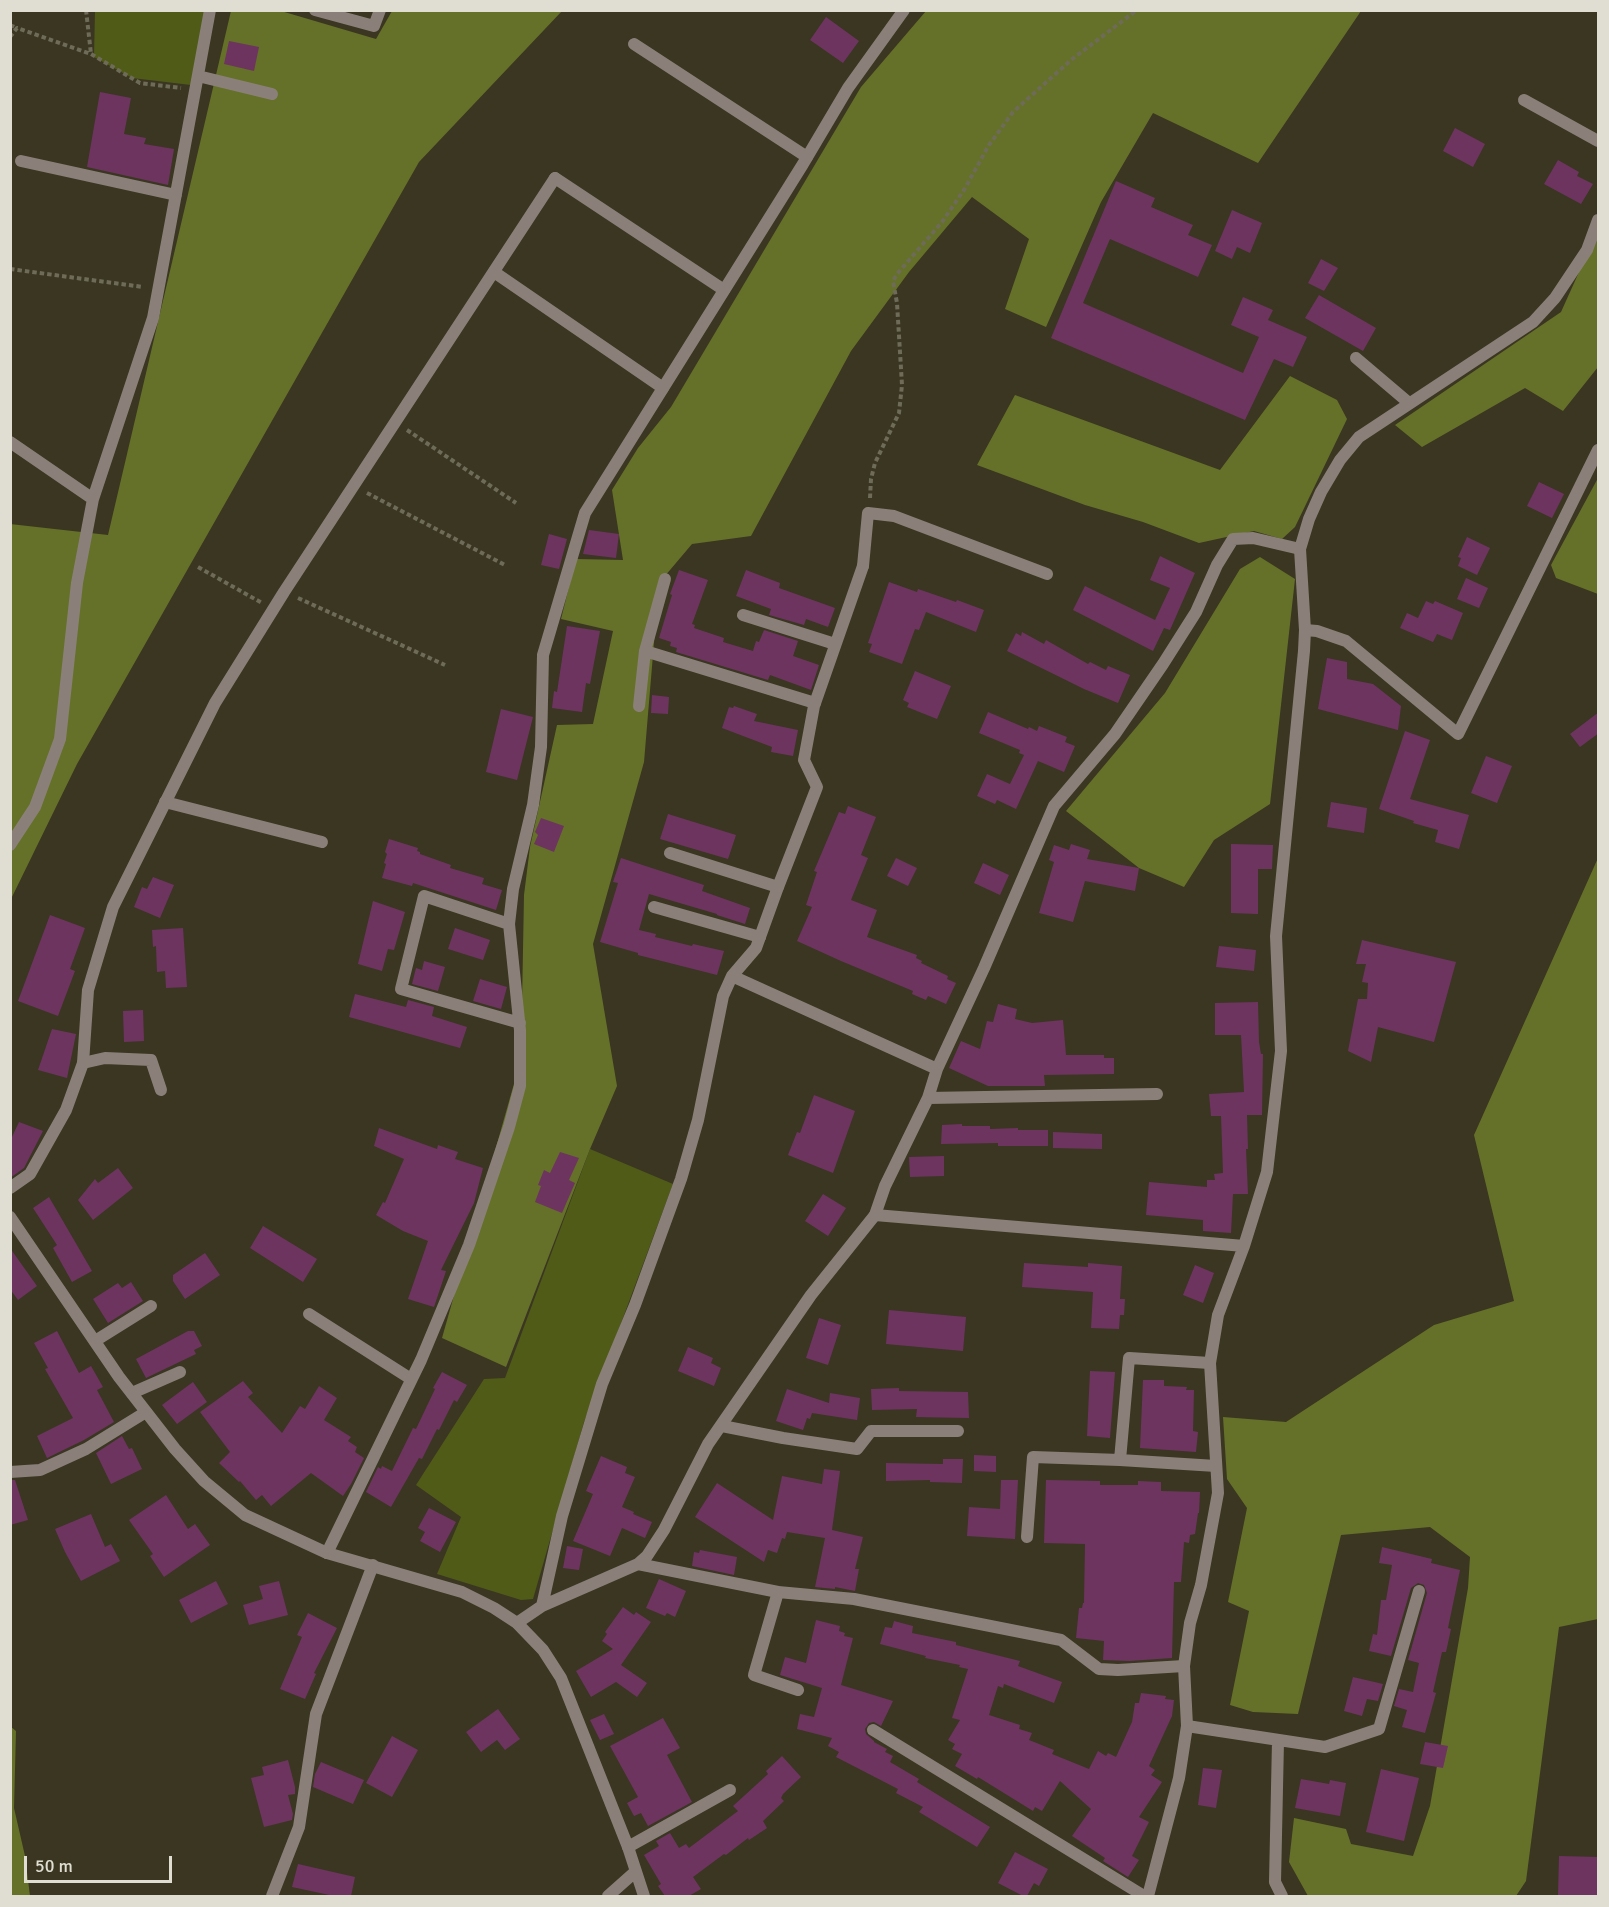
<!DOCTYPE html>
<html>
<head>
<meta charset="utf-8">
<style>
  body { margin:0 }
  #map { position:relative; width:1609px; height:1907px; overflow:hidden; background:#3a3622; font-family:Signika,sans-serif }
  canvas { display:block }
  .frame { position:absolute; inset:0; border:12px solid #e0ded2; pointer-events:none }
  .scale { position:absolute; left:24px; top:1856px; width:148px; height:27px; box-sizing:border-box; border:3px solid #e0ded2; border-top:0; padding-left:8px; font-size:18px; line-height:21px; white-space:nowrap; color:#e0ded2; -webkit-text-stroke:4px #3a3622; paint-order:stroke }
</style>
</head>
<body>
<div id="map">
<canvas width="1609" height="1907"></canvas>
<div class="frame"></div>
<div class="scale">50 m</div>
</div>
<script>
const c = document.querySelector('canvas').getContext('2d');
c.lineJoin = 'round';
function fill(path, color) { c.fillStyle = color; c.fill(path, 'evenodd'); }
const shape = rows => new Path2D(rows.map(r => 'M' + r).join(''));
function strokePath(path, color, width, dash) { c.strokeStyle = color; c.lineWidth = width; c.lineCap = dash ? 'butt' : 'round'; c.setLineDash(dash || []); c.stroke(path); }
const green = shape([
  [95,11,207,11,191,85,132,78,94,57],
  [590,1149,673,1184,584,1422,533,1599,521,1600,437,1574,461,1517,416,1485,484,1379,505,1378]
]);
const forest = shape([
  [231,11,281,11,376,39,392,11,562,11,419,162,77,764,11,899,10,524,108,535],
  [926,11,1361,11,1258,163,1153,113,1101,202,1046,327,1005,309,1029,239,972,197,909,272,851,351,751,536,692,544,659,583,644,762,593,944,617,1086,590,1149,506,1367,442,1338,521,1059,524,895,530,847,557,725,593,724,613,631,561,619,576,559,623,560,612,490,638,448,671,407,861,87],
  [1598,230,1598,367,1563,411,1525,388,1422,447,1395,425,1561,312],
  [1290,376,1337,400,1347,419,1295,527,1282,539,1254,531,1199,543,1143,522,1085,505,977,465,1015,395,1220,470],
  [1598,478,1598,594,1556,578,1551,565],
  [1260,557,1295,579,1270,804,1214,840,1184,887,1139,868,1066,811,1165,693,1240,569],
  [1598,858,1598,1619,1559,1627,1526,1881,1516,1896,1308,1896,1289,1862,1294,1818,1346,1829,1351,1844,1413,1856,1430,1806,1468,1588,1470,1557,1430,1527,1341,1535,1298,1714,1253,1712,1230,1705,1249,1611,1228,1602,1247,1508,1227,1479,1223,1417,1286,1422,1434,1325,1514,1301,1474,1135],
  [10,1726,16,1731,14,1808,25,1856,30,1896,11,1896]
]);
const building = shape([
  [826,17,859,41,843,63,810,40],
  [229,41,259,47,254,71,224,64],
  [100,92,131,98,124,134,146,138,144,144,174,149,168,185,87,167],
  [1455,128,1485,144,1473,167,1443,151],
  [1558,160,1579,172,1577,176,1593,184,1581,204,1544,184],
  [1116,181,1155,198,1151,207,1193,225,1188,235,1212,245,1198,277,1110,239,1083,303,1243,373,1259,337,1231,325,1243,297,1273,310,1268,320,1307,337,1293,367,1274,359,1245,420,1051,338],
  [1232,210,1262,223,1250,253,1237,247,1232,259,1215,251],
  [1321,259,1338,268,1324,291,1308,283],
  [1319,295,1376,328,1363,351,1305,318],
  [1539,482,1564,494,1552,518,1527,506],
  [589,530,619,534,616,558,583,554],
  [549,534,567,539,559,569,541,565],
  [1467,537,1490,548,1477,575,1458,566,1461,558,1458,557],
  [1160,556,1195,573,1170,630,1164,628,1153,651,1073,610,1085,586,1155,620,1170,588,1150,580],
  [679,570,708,580,692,624,695,625,694,628,724,638,723,642,753,651,756,641,759,642,764,630,798,641,793,656,819,665,811,690,770,675,768,680,676,652,677,648,670,646,671,642,659,638,672,595,670,594],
  [746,570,780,583,779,588,835,608,828,627,806,619,804,625,769,615,771,609,736,596],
  [1466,578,1488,588,1479,608,1457,599],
  [889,582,917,592,918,589,956,602,957,600,984,610,976,632,926,612,919,630,915,629,902,664,869,652,872,644,868,643],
  [1426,601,1433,604,1435,601,1463,613,1452,640,1437,634,1433,642,1400,628,1407,613,1418,618],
  [567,626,600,631,590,684,586,683,582,712,552,708,554,691,557,692],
  [1022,632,1044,644,1046,640,1088,664,1090,662,1106,670,1108,666,1130,675,1118,703,1084,689,1007,651,1016,633,1021,636],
  [1327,658,1347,662,1347,679,1373,684,1401,706,1398,730,1318,709],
  [915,671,951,686,937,719,907,707,909,703,903,700],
  [652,695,669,697,668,714,651,713],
  [734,706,757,714,754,721,798,730,793,756,771,752,772,747,722,728,729,707,733,708],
  [501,709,533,717,517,780,486,772],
  [988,712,1028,729,1029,727,1037,731,1039,726,1067,737,1065,742,1075,746,1064,772,1038,761,1016,809,997,800,995,804,977,796,987,774,1010,784,1024,755,1019,753,1020,750,979,733],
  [1599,712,1599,733,1580,747,1570,734],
  [1405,731,1430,740,1410,799,1469,815,1459,849,1435,842,1438,830,1413,823,1414,821,1379,809],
  [1486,756,1512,766,1497,803,1471,793],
  [1331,802,1367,808,1364,833,1327,827],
  [848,806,876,817,861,855,868,858,851,900,877,910,867,937,917,955,916,958,922,961,921,963,948,976,947,979,956,983,946,1004,928,996,926,1000,912,994,913,991,841,961,797,941,812,907,806,905,817,872,814,871,839,812,845,814],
  [668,814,736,835,728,859,660,839],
  [541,818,564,826,554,852,534,844,538,835,535,832],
  [389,839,418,848,417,851,420,852,420,854,451,865,450,868,484,878,482,884,502,890,496,910,413,883,412,886,382,878,386,864,384,863,387,854,385,852],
  [1071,844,1090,850,1087,859,1139,868,1135,891,1085,881,1073,922,1039,913,1054,862,1049,860,1054,845,1069,850],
  [1231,844,1273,845,1272,869,1258,869,1258,914,1231,913],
  [621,858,704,885,702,891,750,908,745,924,717,915,717,914,649,894,639,930,656,934,655,937,692,946,693,944,724,951,717,975,638,955,638,953,600,942,618,883,613,882],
  [896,858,917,868,908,886,887,876],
  [983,863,1009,875,1000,895,974,883],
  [153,877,174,885,160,918,134,907,142,887,147,889],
  [373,901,405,912,394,950,388,949,382,971,358,964],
  [50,915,85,928,70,969,75,971,58,1016,18,1001],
  [183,928,187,987,166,988,165,971,157,972,156,946,153,947,152,930],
  [455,928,490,940,483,960,448,949],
  [1362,940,1456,962,1434,1042,1378,1027,1371,1062,1348,1051,1358,999,1367,999,1368,983,1362,982,1366,964,1356,964],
  [1219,946,1256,950,1254,971,1216,967],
  [424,961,445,967,438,991,412,984,416,968,422,970],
  [480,979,507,987,501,1009,473,1001],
  [355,994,406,1007,408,1000,434,1007,432,1016,467,1027,460,1048,349,1017],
  [1258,1002,1259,1042,1261,1054,1263,1054,1262,1115,1247,1115,1248,1149,1246,1149,1248,1194,1233,1194,1231,1233,1203,1231,1203,1220,1146,1215,1149,1182,1207,1187,1207,1180,1215,1180,1214,1174,1223,1173,1221,1116,1211,1116,1209,1094,1244,1092,1241,1035,1215,1035,1215,1003],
  [998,1004,1017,1009,1015,1019,1032,1023,1063,1020,1066,1055,1104,1055,1104,1058,1114,1058,1114,1074,1044,1075,1045,1086,988,1086,949,1068,961,1041,980,1049,987,1021,993,1022],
  [143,1010,144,1041,124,1042,123,1011],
  [52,1029,76,1034,67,1078,38,1070],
  [814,1095,855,1111,833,1173,788,1155,797,1132,800,1133],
  [19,1122,43,1131,24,1168,10,1178,10,1141],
  [962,1124,962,1126,990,1126,990,1129,1018,1128,1018,1130,1048,1130,1048,1146,998,1146,998,1143,941,1144,942,1125],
  [379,1128,437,1149,438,1145,458,1152,455,1159,483,1168,474,1203,441,1270,446,1271,434,1307,408,1299,428,1241,403,1231,376,1215,383,1202,385,1203,404,1159,374,1146],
  [1053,1132,1102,1134,1102,1149,1053,1148],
  [560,1152,579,1158,569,1180,575,1183,562,1213,535,1202,541,1186,538,1185,544,1170,550,1173],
  [944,1156,944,1176,910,1177,909,1157],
  [118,1168,133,1188,93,1220,78,1200,95,1179,98,1183],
  [823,1194,846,1208,828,1236,805,1221],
  [49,1197,92,1271,72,1282,53,1248,57,1245,33,1208],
  [263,1226,317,1259,303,1282,250,1248],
  [10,1248,37,1286,18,1300,10,1289],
  [205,1253,220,1275,185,1299,173,1281,173,1275],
  [1024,1263,1088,1267,1088,1263,1122,1266,1120,1299,1125,1299,1124,1315,1120,1315,1119,1329,1091,1328,1093,1292,1022,1287],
  [1195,1265,1214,1273,1203,1303,1183,1295],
  [131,1282,143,1301,108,1323,93,1299,118,1283,122,1288],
  [889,1310,966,1317,963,1351,886,1344],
  [819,1318,841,1325,828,1365,806,1358],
  [57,1331,79,1373,91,1366,103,1387,97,1390,114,1422,84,1440,47,1458,37,1436,73,1418,45,1369,48,1368,34,1343],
  [188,1331,194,1331,202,1346,194,1350,196,1354,146,1378,136,1359],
  [688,1347,713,1358,711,1363,721,1368,714,1386,678,1371],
  [1090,1371,1115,1372,1110,1438,1087,1436],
  [442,1372,467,1385,457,1402,454,1400,439,1430,437,1429,422,1459,419,1458,391,1507,366,1492,378,1467,381,1469,382,1466,392,1471,413,1428,416,1429,435,1389,433,1388],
  [1143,1380,1164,1380,1164,1386,1187,1387,1186,1390,1194,1390,1193,1431,1198,1432,1196,1452,1140,1448],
  [243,1381,253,1393,248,1397,282,1433,300,1406,305,1409,319,1386,337,1398,324,1420,351,1437,348,1441,357,1447,355,1452,364,1458,351,1484,343,1496,311,1473,271,1506,262,1495,256,1500,240,1481,239,1482,219,1463,230,1452,200,1412],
  [193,1382,207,1402,177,1424,162,1405],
  [899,1388,899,1391,968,1392,969,1418,916,1417,917,1409,872,1410,871,1389],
  [787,1389,829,1403,830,1393,860,1398,857,1420,812,1413,810,1419,807,1418,803,1430,776,1421],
  [122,1436,129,1449,132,1448,142,1469,111,1484,96,1453],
  [974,1455,996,1456,996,1472,974,1471],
  [601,1456,627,1467,625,1473,635,1477,622,1507,634,1512,633,1514,652,1522,645,1538,622,1528,610,1556,573,1541,593,1494,586,1491],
  [943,1459,963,1459,962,1483,930,1482,930,1480,886,1481,886,1463,943,1464],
  [824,1469,840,1471,832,1530,863,1537,855,1569,859,1569,855,1591,835,1587,835,1589,815,1587,825,1538,787,1532,785,1539,782,1538,777,1553,768,1550,764,1562,695,1517,717,1483,773,1520,782,1476,822,1484],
  [10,1480,15,1480,28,1520,10,1525],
  [1001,1480,1018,1480,1015,1539,967,1536,969,1507,1000,1509],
  [1046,1480,1100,1481,1100,1485,1138,1485,1138,1481,1161,1482,1161,1491,1200,1492,1199,1513,1198,1513,1195,1534,1190,1535,1189,1543,1184,1542,1181,1582,1174,1582,1172,1658,1129,1661,1103,1660,1104,1641,1076,1638,1079,1608,1082,1608,1083,1603,1084,1603,1085,1544,1044,1543],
  [166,1495,188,1529,195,1524,210,1545,164,1577,150,1556,153,1554,129,1520],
  [429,1508,456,1522,440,1552,420,1541,425,1532,418,1528],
  [91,1514,105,1547,111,1544,120,1561,81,1581,65,1552,55,1529],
  [567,1546,583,1549,579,1570,563,1568],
  [1382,1547,1432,1559,1431,1563,1460,1570,1448,1628,1451,1629,1446,1652,1442,1652,1433,1692,1436,1693,1425,1733,1402,1727,1407,1710,1394,1706,1399,1689,1413,1692,1419,1663,1408,1660,1427,1593,1424,1585,1418,1583,1411,1588,1391,1656,1369,1651,1373,1634,1377,1635,1381,1600,1386,1600,1392,1565,1379,1563],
  [700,1550,737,1557,734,1575,692,1566,694,1552,699,1553],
  [659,1579,686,1591,675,1617,667,1613,665,1616,646,1608],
  [216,1581,228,1604,191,1623,179,1600],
  [279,1581,288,1615,249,1625,243,1605,263,1599,259,1586],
  [623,1607,634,1615,636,1612,651,1622,621,1665,647,1683,637,1697,616,1682,591,1697,576,1671,613,1649,602,1641,607,1634,605,1632],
  [308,1613,337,1628,314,1673,316,1674,305,1699,280,1689,302,1637,297,1635],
  [816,1620,840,1626,839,1631,845,1633,844,1636,853,1638,841,1685,893,1701,881,1726,874,1722,869,1723,865,1729,866,1734,874,1741,874,1742,887,1749,885,1752,893,1756,890,1762,919,1779,917,1782,990,1827,977,1847,919,1812,923,1807,896,1793,898,1789,836,1757,839,1752,828,1746,832,1738,797,1729,800,1714,814,1717,822,1688,780,1675,785,1657,806,1663],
  [894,1621,913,1626,912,1633,956,1642,956,1645,1020,1661,1018,1666,1062,1682,1054,1703,1004,1684,1003,1688,998,1686,989,1715,1020,1725,1019,1729,1032,1733,1029,1740,1054,1750,1052,1754,1089,1769,1098,1751,1106,1756,1108,1753,1116,1757,1132,1722,1135,1703,1139,1703,1141,1693,1166,1696,1165,1699,1174,1700,1172,1716,1149,1766,1155,1770,1151,1775,1162,1782,1139,1817,1149,1822,1132,1856,1139,1860,1128,1877,1103,1861,1105,1858,1072,1836,1091,1809,1060,1781,1042,1811,1035,1807,1033,1811,978,1777,977,1779,955,1766,962,1754,952,1749,955,1744,948,1740,960,1720,952,1718,968,1669,959,1667,960,1665,925,1658,926,1656,880,1644,885,1627,892,1628],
  [1353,1677,1383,1684,1378,1701,1367,1699,1362,1716,1344,1711],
  [498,1709,520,1739,505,1750,497,1740,481,1752,466,1732],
  [604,1714,614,1734,600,1740,590,1720],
  [663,1718,680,1748,667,1755,692,1802,648,1826,641,1813,634,1816,627,1803,638,1797,610,1746],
  [392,1736,418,1750,392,1797,366,1783],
  [1425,1742,1448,1746,1443,1768,1420,1764],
  [782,1756,801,1777,783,1794,781,1798,784,1801,763,1821,767,1828,749,1840,748,1838,726,1855,724,1854,693,1877,701,1889,689,1896,665,1896,658,1886,661,1884,644,1855,659,1846,656,1841,670,1833,679,1848,686,1844,689,1848,738,1811,733,1806,768,1774,766,1771],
  [288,1760,295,1787,295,1794,288,1795,293,1814,292,1820,264,1827,251,1778,264,1775,262,1767],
  [321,1762,364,1780,353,1804,313,1787,315,1774],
  [1203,1768,1222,1770,1216,1808,1198,1805],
  [1381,1769,1419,1778,1404,1841,1366,1832],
  [1301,1779,1329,1784,1330,1780,1346,1783,1340,1816,1295,1808],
  [1015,1852,1048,1869,1039,1886,1034,1883,1027,1896,1023,1896,998,1883],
  [1559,1856,1599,1857,1599,1896,1558,1896],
  [298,1864,355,1877,351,1896,334,1896,292,1887]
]);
const path = shape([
  [86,10,91,54],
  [10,25,17,28],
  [10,37,17,28,91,54,140,83,181,88],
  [10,269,143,287],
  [407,430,516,503],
  [367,493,505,565],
  [870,498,871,479,875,463,899,413,902,385,897,303,893,281,897,274,942,222,964,190,989,145,1013,112,1071,60,1137,10],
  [198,567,262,603],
  [298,598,445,665]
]);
const service = shape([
  [315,10,374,26,380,10],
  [634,44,807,157],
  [1524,100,1598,141],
  [555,178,724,290],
  [494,272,663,388],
  [1356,358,1409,403],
  [863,566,868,513,894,516,1047,574],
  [743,615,835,644],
  [645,651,815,703],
  [639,706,645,651,665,579],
  [165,802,322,842],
  [670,853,778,887],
  [654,907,760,937],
  [83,1063,105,1058,151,1060,161,1090],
  [722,1426,783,1438,857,1449,871,1431,958,1431],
  [1120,1460,1129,1358,1210,1363],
  [1027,1537,1033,1457,1120,1460,1216,1466],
  [778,1592,754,1675,798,1690],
  [628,1847,730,1790]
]);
const minor = shape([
  [198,76,272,94],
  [21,161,176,195],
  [10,442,93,499],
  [1305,630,1317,631,1346,641,1458,734,1598,450],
  [10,845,35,807,60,739,77,583,93,499,153,318,210,10],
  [509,924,424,896,401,989,520,1023],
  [732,976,937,1069],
  [928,1098,1157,1094],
  [10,1188,30,1174,66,1110,83,1063,88,990,113,907,215,703,284,592,555,178],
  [309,1314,411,1379],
  [95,1341,151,1306],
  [132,1393,180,1372],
  [10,1472,40,1470,86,1449,146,1412],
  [327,1553,421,1360,469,1245,509,1127,520,1086,520,1030,509,924,513,889,533,805,541,747,543,655,585,513,803,164,848,88,904,10],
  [638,1564,778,1592,854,1599,1061,1640,1099,1669,1118,1670,1184,1666],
  [542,1606,562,1516,602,1384,635,1305,681,1179,698,1120,723,996,732,976,756,948,778,887,817,787,804,760,814,706,863,566],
  [517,1623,542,1606,638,1564,647,1556,664,1530,708,1444,811,1295,875,1215,885,1186,928,1098,937,1069,984,968,1054,806,1115,734,1163,664,1196,612,1217,565,1233,539,1253,538,1300,549],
  [1187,1726,1325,1747,1379,1729,1419,1591],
  [873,1730,1144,1896],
  [1278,1741,1275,1882,1282,1896],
  [272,1896,299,1827,316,1714,373,1565],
  [608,1896,635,1872]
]);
const tertiary = shape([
  [875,1215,1244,1246],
  [10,1217,119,1377,175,1449,204,1481,245,1515,327,1553,462,1592,494,1608,517,1623,543,1650,561,1678,628,1847,644,1896],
  [1148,1896,1179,1778,1187,1726,1184,1666,1190,1623,1201,1585,1218,1493,1210,1363,1218,1315,1244,1246,1267,1172,1281,1051,1276,936,1304,651,1305,630,1300,549,1309,519,1321,492,1340,460,1359,437,1533,322,1555,298,1587,250,1598,220]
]);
fill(green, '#505b18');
fill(forest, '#657128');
fill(building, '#6d345f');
strokePath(path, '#6e6b59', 4, [4.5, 3]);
strokePath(service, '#8a8079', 12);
strokePath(minor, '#8a8079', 12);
strokePath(tertiary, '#8a8079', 12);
</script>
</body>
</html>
